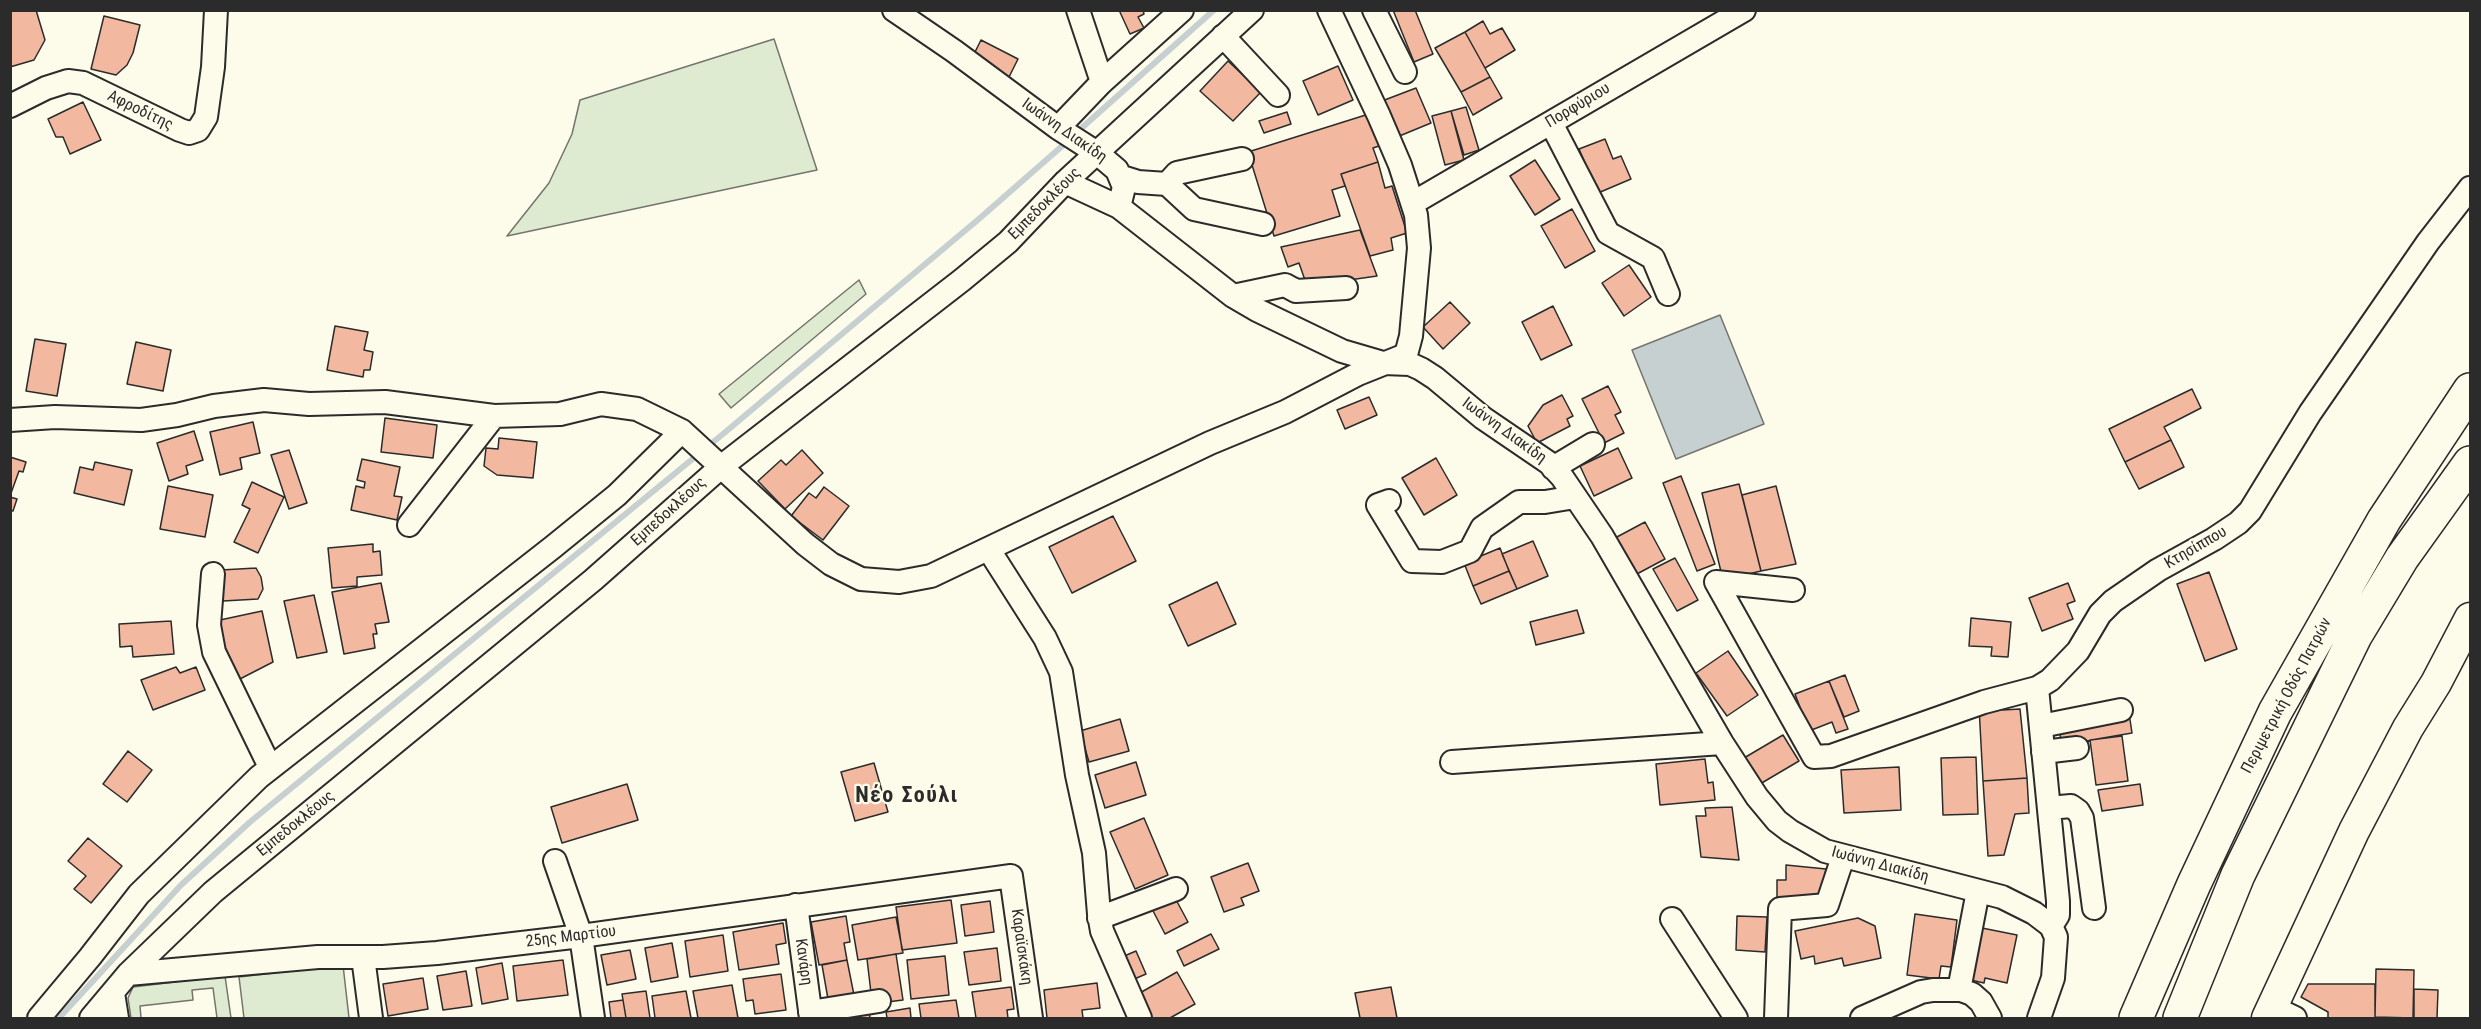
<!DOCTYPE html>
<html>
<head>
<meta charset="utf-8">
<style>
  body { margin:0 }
  #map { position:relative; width:2481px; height:1029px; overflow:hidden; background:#fdfbea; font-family:"Roboto Condensed",sans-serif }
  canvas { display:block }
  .frame { position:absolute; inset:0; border:12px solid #2b2b2b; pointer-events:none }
</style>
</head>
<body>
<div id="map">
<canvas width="2481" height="1029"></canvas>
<div class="frame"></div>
</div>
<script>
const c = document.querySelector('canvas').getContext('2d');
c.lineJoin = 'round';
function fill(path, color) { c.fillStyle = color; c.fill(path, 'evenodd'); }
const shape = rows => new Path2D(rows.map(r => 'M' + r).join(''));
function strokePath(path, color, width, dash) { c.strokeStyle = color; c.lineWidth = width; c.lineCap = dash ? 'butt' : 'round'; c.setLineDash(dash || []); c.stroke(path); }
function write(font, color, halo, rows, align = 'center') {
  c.font = font + ' "Roboto Condensed",sans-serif'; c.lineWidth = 4.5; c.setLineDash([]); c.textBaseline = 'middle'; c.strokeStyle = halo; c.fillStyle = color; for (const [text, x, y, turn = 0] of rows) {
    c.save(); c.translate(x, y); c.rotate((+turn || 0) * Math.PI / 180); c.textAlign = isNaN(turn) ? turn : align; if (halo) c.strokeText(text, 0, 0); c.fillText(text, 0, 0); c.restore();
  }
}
const green = shape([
  [774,39,817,170,507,236,549,183,572,134,580,100,774,39],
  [859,280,866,294,731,408,719,394,859,280],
  [343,965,349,1018,244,1018,239,977,343,965],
  [225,976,231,1018,217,1018,213,988,192,990,193,1000,140,1006,141,1018,131,1018,128,998,133,987,225,976]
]);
const water = shape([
  [1720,315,1764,424,1676,459,1632,350,1720,315]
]);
const stream = shape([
  [1076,133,1214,10],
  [59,1018,181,885,250,822,723,434,980,218,1069,140]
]);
const building = shape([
  [10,10,36,10,45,40,34,60,10,67,10,10],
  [1119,10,1143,10,1144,14,1138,17,1144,28,1130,34,1119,10],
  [1393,10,1415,10,1433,54,1414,62,1393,10],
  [104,16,140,25,133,53,127,65,116,75,91,69,104,16],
  [1483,21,1490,34,1502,28,1515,50,1485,68,1465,32,1483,21],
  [1465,32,1490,77,1461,92,1435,48,1465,32],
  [981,40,1018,59,1008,79,971,60,981,40],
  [1228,61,1261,92,1233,121,1200,91,1228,61],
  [1338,66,1353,100,1318,115,1303,81,1338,66],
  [1490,77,1502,98,1473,115,1461,92,1490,77],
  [1416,88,1431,123,1397,137,1382,101,1416,88],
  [83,102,101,140,70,154,63,137,56,137,48,119,83,102],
  [1466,107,1479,150,1464,155,1451,111,1466,107],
  [1451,111,1464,160,1445,165,1432,116,1451,111],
  [1287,112,1291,124,1264,133,1259,121,1287,112],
  [1372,113,1382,145,1373,148,1378,162,1341,174,1345,186,1332,190,1340,216,1274,236,1248,152,1372,113],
  [1605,139,1613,159,1621,156,1631,179,1598,193,1579,149,1605,139],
  [1535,160,1560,199,1535,215,1510,176,1535,160],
  [1378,162,1385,188,1392,186,1407,233,1391,238,1393,250,1370,256,1341,174,1378,162],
  [1572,209,1595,251,1565,268,1541,226,1572,209],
  [1360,230,1377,276,1307,286,1299,263,1288,267,1281,247,1360,230],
  [1629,265,1651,297,1624,316,1602,283,1629,265],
  [1450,302,1470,323,1443,349,1423,327,1450,302],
  [1553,306,1572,345,1541,360,1522,322,1553,306],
  [335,326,368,332,364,350,373,352,370,370,364,370,363,377,327,370,335,326],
  [35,339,66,344,57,396,26,391,35,339],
  [136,342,171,350,163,391,127,384,136,342],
  [1608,386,1621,412,1615,415,1624,433,1604,443,1582,399,1608,386],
  [2192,389,2201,408,2164,427,2171,440,2125,462,2109,429,2192,389],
  [1562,395,1573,416,1567,419,1570,426,1537,443,1528,426,1543,405,1562,395],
  [1369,397,1377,415,1345,429,1337,410,1369,397],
  [385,418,437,425,433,458,381,452,385,418],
  [253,422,260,453,240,458,242,469,220,475,210,432,253,422],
  [194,431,203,460,186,466,188,474,169,481,157,443,194,431],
  [499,438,537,442,533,478,497,475,484,466,486,448,498,449,499,438],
  [2171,440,2184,467,2139,489,2125,462,2171,440],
  [1618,448,1632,478,1594,496,1580,466,1618,448],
  [289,450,307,503,289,509,271,455,289,450],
  [802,450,823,473,785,509,758,481,781,460,786,465,802,450],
  [10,457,26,462,23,472,19,471,10,496,10,457],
  [1436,458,1457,495,1424,515,1402,478,1436,458],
  [362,459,400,467,394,496,402,497,397,520,351,510,356,486,364,488,365,482,357,480,362,459],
  [95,462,132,470,124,505,74,493,80,467,93,470,95,462],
  [1681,476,1715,564,1697,571,1663,483,1681,476],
  [252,482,284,497,258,553,234,542,250,509,242,505,252,482],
  [1739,484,1761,571,1723,580,1702,493,1739,484],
  [168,486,213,495,205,537,160,529,168,486],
  [1776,486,1796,564,1761,571,1742,495,1776,486],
  [824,487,849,506,823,540,791,516,809,493,816,498,824,487],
  [10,497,17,499,13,511,10,510,10,497],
  [1113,516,1136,561,1072,593,1049,547,1113,516],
  [1645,522,1665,559,1635,575,1615,538,1645,522],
  [1533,541,1548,576,1517,589,1502,554,1533,541],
  [373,544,373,552,380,551,382,575,357,577,357,586,332,588,328,548,373,544],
  [1500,548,1509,571,1473,586,1464,563,1500,548],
  [1675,558,1698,600,1677,611,1653,569,1675,558],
  [256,568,261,577,263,589,258,599,223,601,221,570,256,568],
  [1509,571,1517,589,1481,604,1473,586,1509,571],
  [2209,572,2237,649,2205,661,2177,584,2209,572],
  [1217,582,1236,624,1188,646,1169,605,1217,582],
  [381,583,389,622,375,624,377,634,373,634,375,648,344,654,332,592,381,583],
  [2068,583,2075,601,2067,604,2073,619,2042,631,2029,598,2068,583],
  [314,595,327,652,297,658,284,601,314,595],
  [1577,610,1584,633,1536,645,1530,622,1577,610],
  [262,611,273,662,236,681,223,648,220,620,262,611],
  [1971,618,2011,622,2008,657,1991,656,1992,647,1969,646,1971,618],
  [171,621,174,654,133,657,132,646,120,647,119,624,171,621],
  [1728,651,1758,695,1727,716,1696,673,1728,651],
  [176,667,180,673,196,667,205,690,153,710,141,680,176,667],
  [1845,675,1859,711,1844,717,1829,681,1845,675],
  [1829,681,1848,729,1836,733,1832,722,1809,731,1795,694,1829,681],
  [1998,705,2003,710,2020,709,2027,778,1983,781,1979,707,1998,705],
  [2129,713,2132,733,2062,745,2058,724,2129,713],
  [1120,719,1129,751,1089,762,1080,731,1120,719],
  [1783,735,1799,761,1760,784,1744,758,1783,735],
  [2122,736,2128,781,2096,785,2090,740,2122,736],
  [128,751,152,770,127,802,103,784,128,751],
  [1976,757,1978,814,1943,815,1941,758,1976,757],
  [1705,759,1708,783,1713,782,1715,800,1660,805,1656,764,1705,759],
  [1136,762,1146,795,1105,808,1095,775,1136,762],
  [874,763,888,812,855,821,841,772,874,763],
  [1899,767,1901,810,1844,813,1841,770,1899,767],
  [2027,778,2029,813,2015,814,2004,855,1988,856,1983,781,2027,778],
  [627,784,638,820,562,843,551,807,627,784],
  [2140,784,2143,805,2102,811,2098,790,2140,784],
  [1732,807,1739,860,1701,857,1696,816,1706,816,1705,808,1732,807],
  [1144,818,1168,875,1135,889,1110,832,1144,818],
  [88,838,122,866,91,903,74,889,86,876,68,861,88,838],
  [1248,863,1259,891,1241,898,1244,905,1224,912,1211,877,1248,863],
  [1786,865,1826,869,1820,900,1777,900,1777,880,1786,880,1786,865],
  [1174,896,1188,922,1165,934,1151,907,1174,896],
  [951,900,957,943,902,950,896,907,951,900],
  [990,901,994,932,965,936,961,905,990,901],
  [1915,914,1957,920,1951,967,1941,966,1939,979,1907,975,1915,914],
  [846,916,850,942,844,943,847,960,819,965,811,922,846,916],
  [1737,916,1767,917,1765,952,1736,950,1737,916],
  [896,917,903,953,858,960,852,925,896,917],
  [1858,918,1875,926,1881,958,1844,966,1842,958,1815,964,1814,956,1801,959,1795,931,1858,918],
  [783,923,786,943,776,945,779,964,739,970,733,932,783,923],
  [1977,927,2017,935,2007,983,1985,978,1984,983,1966,979,1977,927],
  [1211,934,1219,949,1184,966,1177,951,1211,934],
  [723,935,728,971,690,977,685,941,723,935],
  [672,943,678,977,651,982,645,948,672,943],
  [997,948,1001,981,969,985,964,952,997,948],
  [630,950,636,979,607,985,601,955,630,950],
  [1136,951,1146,974,1132,980,1122,957,1136,951],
  [896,954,903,1000,887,1002,885,991,871,993,867,959,896,954],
  [945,956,949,995,911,999,907,960,945,956],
  [563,960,568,995,517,1001,513,966,563,960],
  [847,960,854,995,828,999,822,965,847,960],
  [502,963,508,999,482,1004,476,968,502,963],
  [2376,969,2414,970,2413,1018,2375,1017,2376,969],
  [466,971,472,1006,443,1010,437,976,466,971],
  [1177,972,1195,1004,1170,1018,1152,1018,1138,994,1177,972],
  [781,974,786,1010,755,1014,753,1000,746,1001,743,979,781,974],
  [423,978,428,1009,388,1016,383,984,423,978],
  [1097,983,1100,1008,1082,1010,1083,1018,1047,1018,1044,990,1097,983],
  [2308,984,2375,984,2375,1018,2328,1018,2328,1012,2301,997,2308,984],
  [732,985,738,1018,698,1018,693,991,732,985],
  [1011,987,1014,1009,1007,1010,1008,1018,976,1018,972,992,1011,987],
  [1391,987,1397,1018,1360,1018,1355,993,1391,987],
  [2414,989,2438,990,2437,1018,2414,1018,2414,989],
  [646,991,650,1018,626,1018,622,994,646,991],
  [686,991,691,1018,655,1018,652,996,686,991],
  [623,1000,626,1018,611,1018,609,1002,623,1000],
  [956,1000,959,1018,921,1018,919,1004,956,1000],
  [910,1008,911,1018,887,1018,886,1012,910,1008],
  [869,1010,870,1018,822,1018,869,1010]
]);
const minor = shape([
  [894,10,954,51,1058,128,1097,153,1117,170,1124,187,1119,207,1233,296,1257,310,1342,351,1383,363,1410,364,1421,369,1435,378,1483,418,1549,463,1562,477,1602,536,1722,743,1757,797,1777,821,1790,831,1825,851,2002,897,2034,913,2051,926,2056,937,2053,978,2039,1018],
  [1078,10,1102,82],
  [1374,10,1405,72],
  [1223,36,1278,95],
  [10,106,46,88,68,81,83,83,180,130,189,133,198,130,206,117,213,67,216,10],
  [1551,123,1608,233,1653,258,1668,294],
  [1058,128,1102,82,1182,10],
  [1122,177,1138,182,1167,184,1194,209,1263,224],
  [1065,182,1119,207],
  [1167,184,1177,173,1242,159],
  [1413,203,1744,10],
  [1233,296,1285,285,1296,291,1346,288],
  [10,420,55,417,141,420,177,415,214,406,264,400,309,404,385,402,494,416,560,414,601,404,637,409,682,431,805,544,831,564,861,579,899,582,931,576,1210,443,1285,412,1358,374,1403,356,1407,351,1411,336,1419,248,1416,215,1400,165,1379,116,1329,10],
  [1553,468,1593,444],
  [1389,501,1378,505,1412,561,1442,562,1470,551,1482,528,1519,502,1545,502,1575,497],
  [409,525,494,416],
  [989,550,1045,638,1061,672,1077,775,1094,853,1099,914,1102,931,1140,1018],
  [213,574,209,625,214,652,270,767],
  [1793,590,1716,582,1814,757,1831,756,1984,702,2037,688],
  [2041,726,2121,710],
  [2043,752,2077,748],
  [1452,762,1722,743],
  [2049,808,2071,806,2078,811,2082,818,2094,908],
  [555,861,581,936,593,1018],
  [796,905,811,1018],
  [1099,918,1176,889],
  [1672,919,1736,1018],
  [2051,926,2058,915,2058,901,2037,688,2050,680,2078,651,2100,614,2113,601,2158,570,2214,539,2238,523,2250,511,2310,413,2428,242,2470,188],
  [363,957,371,1018],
  [128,974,318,957,383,957,437,953,581,936,1011,876,1031,1018],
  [1959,990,1978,891],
  [113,993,117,1018],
  [2272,1007,2295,1018],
  [810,1012,879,1001],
  [39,1018,90,957,139,894,259,777,553,547,617,495,682,431],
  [91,1018,128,974,213,892,593,580,722,466,962,280,1008,242,1065,182,1252,10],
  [1776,1018,1780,909,1827,905,1843,857],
  [1862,1018,1921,992,1933,990,1961,990,1972,994,1981,1002,1990,1018]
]);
const major = shape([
  [2267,1018,2354,831,2408,728,2436,683,2470,618]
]);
const highway = shape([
  [2136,1018,2194,884,2275,712,2384,520,2470,390],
  [2180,1018,2238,875,2355,636,2402,558,2470,463]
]);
const streetNames = [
  ["Πορφύριου",1578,106,-31],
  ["Αφροδίτης",140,111,26],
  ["Ιωάννη Διακίδη",1064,131,35],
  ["Εμπεδοκλέους",1045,204,-45],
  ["Ιωάννη Διακίδη",1504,431,36],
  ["Εμπεδοκλέους",669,512,-42],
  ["Κτησίππου",2196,548,-30],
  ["Περιμετρική Οδός Πατρών",2287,696,-62],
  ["Εμπεδοκλέους",296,824,-39],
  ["Ιωάννη Διακίδη",1880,865,15],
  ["25ης Μαρτίου",571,937,-7],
  ["Καραϊσκάκη",1021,947,82],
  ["Κανάρη",803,962,82]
];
const districtNames = [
  ["Νέο Σούλι",907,796]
];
fill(green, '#deebd1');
strokePath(green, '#74746e', 1.5);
fill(water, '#c7d0d0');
strokePath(water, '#74746e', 1.5);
strokePath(stream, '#c7d0d0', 6);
fill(building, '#f2b8a0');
strokePath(building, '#2b2b2b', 1.5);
strokePath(minor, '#2b2b2b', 26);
strokePath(major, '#2b2b2b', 33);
strokePath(highway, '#2b2b2b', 36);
strokePath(minor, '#fdfbea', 22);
strokePath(major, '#fdfbea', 30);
strokePath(highway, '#fdfbea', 33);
write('16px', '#2b2b2b', '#fdfbea', streetNames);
c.letterSpacing = '1.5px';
write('bold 22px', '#2b2b2b', '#fdfbea', districtNames);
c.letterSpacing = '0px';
</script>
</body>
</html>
